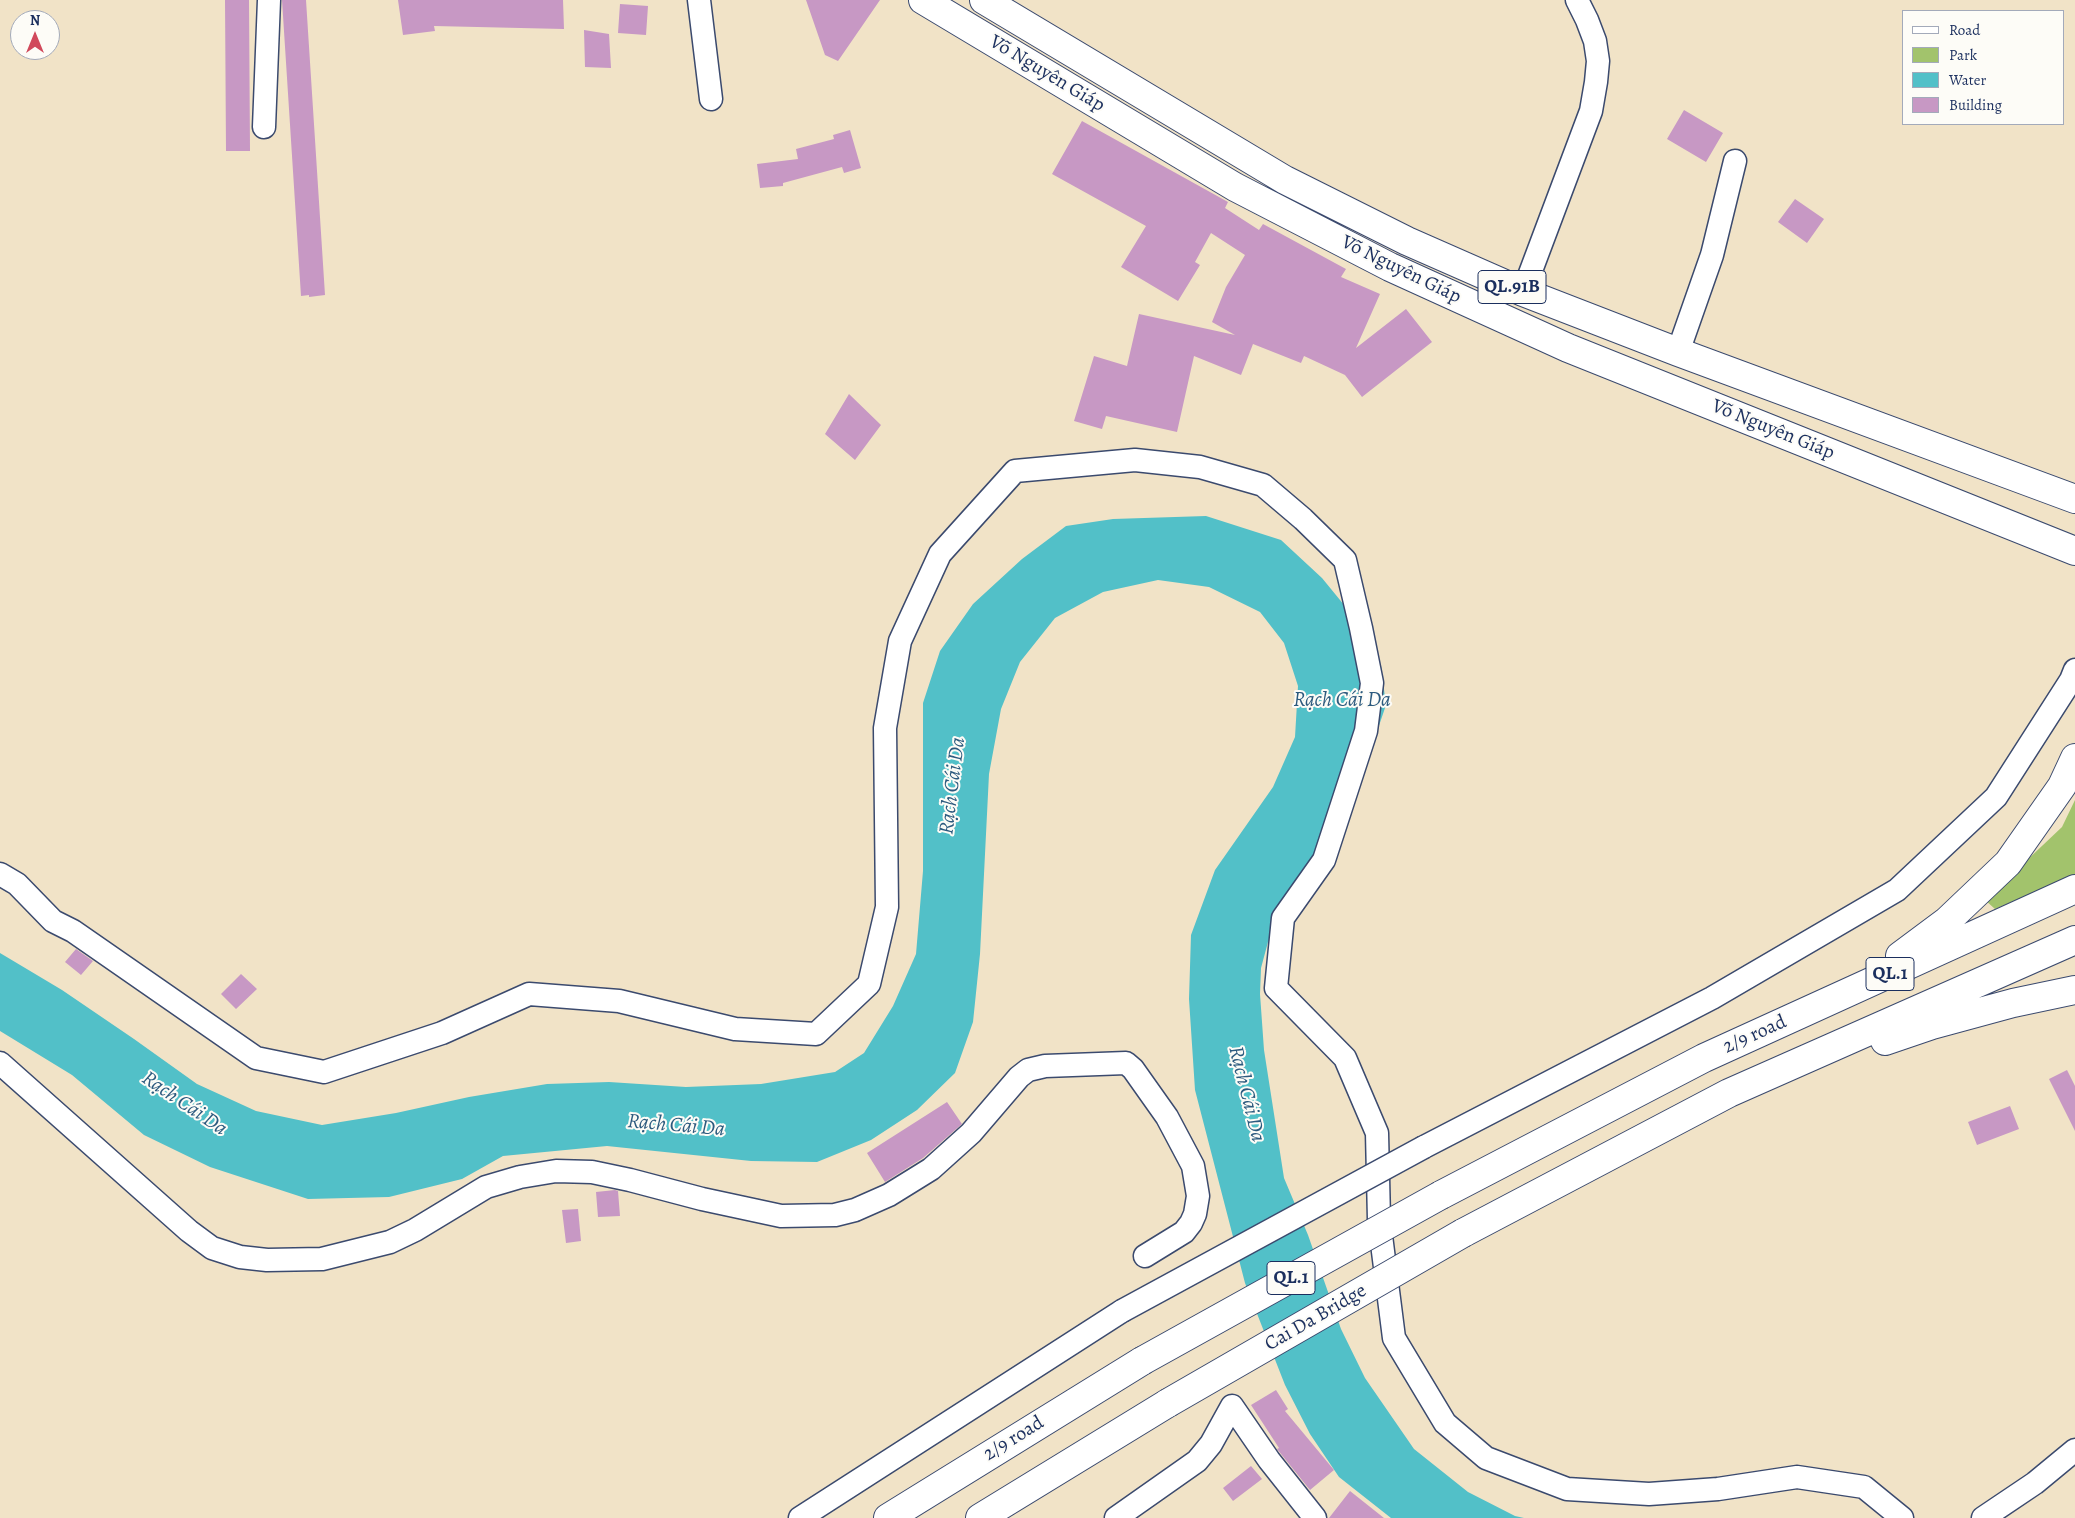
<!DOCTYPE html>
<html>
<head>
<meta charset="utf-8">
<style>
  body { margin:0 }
  #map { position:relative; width:2075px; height:1518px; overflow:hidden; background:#f1e3c7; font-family:Alegreya,serif }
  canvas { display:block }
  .legend { position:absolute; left:1902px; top:10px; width:162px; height:115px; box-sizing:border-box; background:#fdfcf7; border:1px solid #a3aaba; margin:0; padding:6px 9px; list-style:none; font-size:15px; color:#1b2f5e }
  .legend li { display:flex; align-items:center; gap:10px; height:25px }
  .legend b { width:25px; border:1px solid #a3aaba }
  .north { position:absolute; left:10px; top:10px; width:50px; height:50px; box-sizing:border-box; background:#fdfcf7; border:1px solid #a3aaba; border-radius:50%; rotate:0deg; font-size:14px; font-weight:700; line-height:20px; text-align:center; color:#1b2f5e }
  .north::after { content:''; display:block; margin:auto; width:18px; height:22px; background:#d1495b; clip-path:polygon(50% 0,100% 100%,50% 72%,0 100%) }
</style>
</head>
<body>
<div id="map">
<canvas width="2075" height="1518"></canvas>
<ul class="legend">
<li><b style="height:6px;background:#fff"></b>Road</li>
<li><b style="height:14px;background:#a2c36c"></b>Park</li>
<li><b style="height:14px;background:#52c0c8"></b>Water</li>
<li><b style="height:14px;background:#c798c4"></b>Building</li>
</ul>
<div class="north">N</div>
</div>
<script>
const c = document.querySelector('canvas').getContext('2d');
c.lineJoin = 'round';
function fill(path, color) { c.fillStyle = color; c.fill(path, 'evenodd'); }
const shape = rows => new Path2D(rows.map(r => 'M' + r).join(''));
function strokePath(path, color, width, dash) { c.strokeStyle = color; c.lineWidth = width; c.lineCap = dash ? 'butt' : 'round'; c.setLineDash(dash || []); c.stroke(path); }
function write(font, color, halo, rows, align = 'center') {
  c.font = font + ' Alegreya,serif'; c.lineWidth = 4; c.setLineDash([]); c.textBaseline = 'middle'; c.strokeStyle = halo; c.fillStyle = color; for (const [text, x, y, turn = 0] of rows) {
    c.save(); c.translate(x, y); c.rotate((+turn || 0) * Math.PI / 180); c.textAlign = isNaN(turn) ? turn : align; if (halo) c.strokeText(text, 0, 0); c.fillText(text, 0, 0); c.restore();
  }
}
const green = shape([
  [2075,800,2075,893,2051,885,1995,909,1985,900,2062,827]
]);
const water = shape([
  [1206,516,1281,540,1322,578,1358,622,1381,666,1386,705,1365,767,1304,887,1268,942,1261,968,1260,994,1264,1050,1284,1178,1308,1235,1341,1329,1365,1378,1414,1449,1468,1492,1515,1516,1524,1518,1391,1518,1339,1477,1310,1434,1285,1385,1245,1283,1195,1090,1189,999,1191,935,1215,870,1273,787,1295,737,1298,686,1284,643,1260,612,1209,587,1158,580,1103,592,1055,618,1020,662,1001,709,989,774,980,954,973,1022,955,1073,917,1110,871,1140,817,1162,751,1161,607,1146,503,1156,462,1179,389,1197,308,1199,210,1167,144,1135,72,1075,0,1031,0,953,62,990,134,1039,197,1084,256,1111,322,1125,396,1113,469,1097,547,1084,609,1082,686,1087,761,1084,835,1072,864,1053,893,1006,916,954,923,871,923,703,940,651,973,604,1022,559,1066,526,1113,519]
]);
const building = shape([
  [225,0,249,0,250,151,226,151],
  [282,0,306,0,325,295,309,297,309,295,301,296],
  [398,0,563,0,564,29,434,26,435,31,403,35],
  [806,0,880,0,838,61,825,55],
  [620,4,648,6,646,35,618,33],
  [584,30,609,34,611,68,585,67],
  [1684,110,1723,133,1706,162,1667,139],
  [1082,121,1228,202,1225,208,1259,230,1263,224,1346,269,1341,277,1380,294,1356,348,1406,309,1432,342,1362,397,1345,375,1304,356,1301,363,1253,344,1241,375,1194,356,1177,432,1106,416,1102,429,1074,421,1094,356,1127,366,1139,314,1235,335,1212,322,1226,287,1245,255,1211,233,1195,262,1200,265,1178,301,1121,267,1146,226,1052,174],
  [850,130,861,168,844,173,842,167,783,183,783,186,760,188,757,164,798,159,796,149,834,139,833,135],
  [1795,199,1824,219,1807,243,1778,222],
  [849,394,881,425,855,460,825,434],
  [76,949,93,961,81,975,65,962],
  [241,974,257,989,236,1009,221,994],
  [2067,1070,2075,1086,2075,1131,2049,1079],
  [947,1102,962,1124,923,1158,885,1182,867,1153],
  [2010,1106,2019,1129,1977,1145,1968,1122],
  [615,1190,618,1191,620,1216,598,1217,596,1192],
  [578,1209,581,1241,566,1243,562,1210],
  [1276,1390,1288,1409,1285,1411,1334,1470,1310,1490,1277,1449,1279,1448,1251,1405],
  [1251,1466,1262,1479,1233,1501,1223,1488],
  [1350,1491,1384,1518,1329,1518]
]);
const minor = shape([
  [699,0,711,99],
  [264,127,269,0],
  [1523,292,1591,111,1596,82,1598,61,1595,41,1587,20,1577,0],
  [1678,352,1712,255,1735,161],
  [0,874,17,884,53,921,73,931,256,1058,324,1072,442,1033,529,994,619,1001,735,1029,816,1034,869,984,887,907,885,728,900,641,940,554,1015,471,1135,460,1200,467,1263,485,1303,519,1345,560,1361,628,1372,683,1366,731,1324,860,1283,918,1276,988,1345,1058,1377,1133,1379,1220,1394,1338,1445,1423,1486,1458,1567,1489,1649,1494,1718,1489,1797,1477,1864,1487,1902,1518],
  [0,1063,189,1231,212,1248,240,1257,267,1260,322,1259,390,1242,415,1230,486,1187,520,1177,556,1171,592,1172,630,1180,702,1199,781,1216,835,1215,855,1210,889,1195,931,1169,971,1133,1019,1077,1028,1070,1045,1066,1126,1063,1133,1069,1167,1117,1193,1166,1198,1196,1195,1214,1191,1223,1184,1232,1145,1256],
  [1424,1147,1712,998,1897,890,1996,797,2071,680,2075,670],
  [800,1518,1122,1311],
  [1116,1518,1197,1461,1211,1444,1232,1406,1269,1460,1315,1518],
  [1983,1518,2035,1483,2075,1450]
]);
const highway = shape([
  [923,0,1235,187,1390,267,1568,348,2075,551],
  [984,0,1285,180,1407,241,1523,292,1678,352,2075,499],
  [1900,956,1947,921,2008,863,2062,786,2075,758],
  [1885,1041,1932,1025,2013,1003,2075,990],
  [1441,1195,1704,1058,2075,889],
  [1463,1233,1729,1093,2075,940],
  [888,1518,1142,1361],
  [980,1518,1168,1403]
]);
const minorBridge = shape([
  [1122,1311,1424,1147]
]);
const highwayBridge = shape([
  [1142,1361,1441,1195],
  [1168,1403,1463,1233]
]);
const shields = [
  [1512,287,68],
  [1890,974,48],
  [1291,1278,48]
];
const shieldNames = [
  ["QL.91B",1512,287],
  ["QL.1",1890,974],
  ["QL.1",1291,1278]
];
const streetNames = [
  ["Võ Nguyên Giáp",1047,74,31],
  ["Võ Nguyên Giáp",1401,270,26],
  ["Võ Nguyên Giáp",1773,430,22],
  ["2/9 road",1755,1035,-24],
  ["Cai Da Bridge",1316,1318,-30],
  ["2/9 road",1014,1439,-32]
];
const waterNames = [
  ["Rạch Cái Da",1342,701],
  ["Rạch Cái Da",953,786,-83],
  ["Rạch Cái Da",1246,1094,76],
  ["Rạch Cái Da",184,1104,34],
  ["Rạch Cái Da",676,1126,5]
];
fill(green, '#a2c36c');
fill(water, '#52c0c8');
fill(building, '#c798c4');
strokePath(minor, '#3b4a6e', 25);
strokePath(highway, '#3b4a6e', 30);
strokePath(minor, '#fff', 22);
strokePath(highway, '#fff', 28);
strokePath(minorBridge, '#3b4a6e', 25, []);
strokePath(highwayBridge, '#3b4a6e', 30, []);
strokePath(minorBridge, '#fff', 22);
strokePath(highwayBridge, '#fff', 28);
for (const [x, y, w] of shields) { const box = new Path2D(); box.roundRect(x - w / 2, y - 16.5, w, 33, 4); c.fillStyle = '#fdfcf7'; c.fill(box); strokePath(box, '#1b2f5e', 1); }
write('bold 19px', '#1b2f5e', null, shieldNames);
write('20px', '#1b2f5e', '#fdfcf7', streetNames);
write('italic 21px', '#2c5a7e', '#fdfcf7', waterNames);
</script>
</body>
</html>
